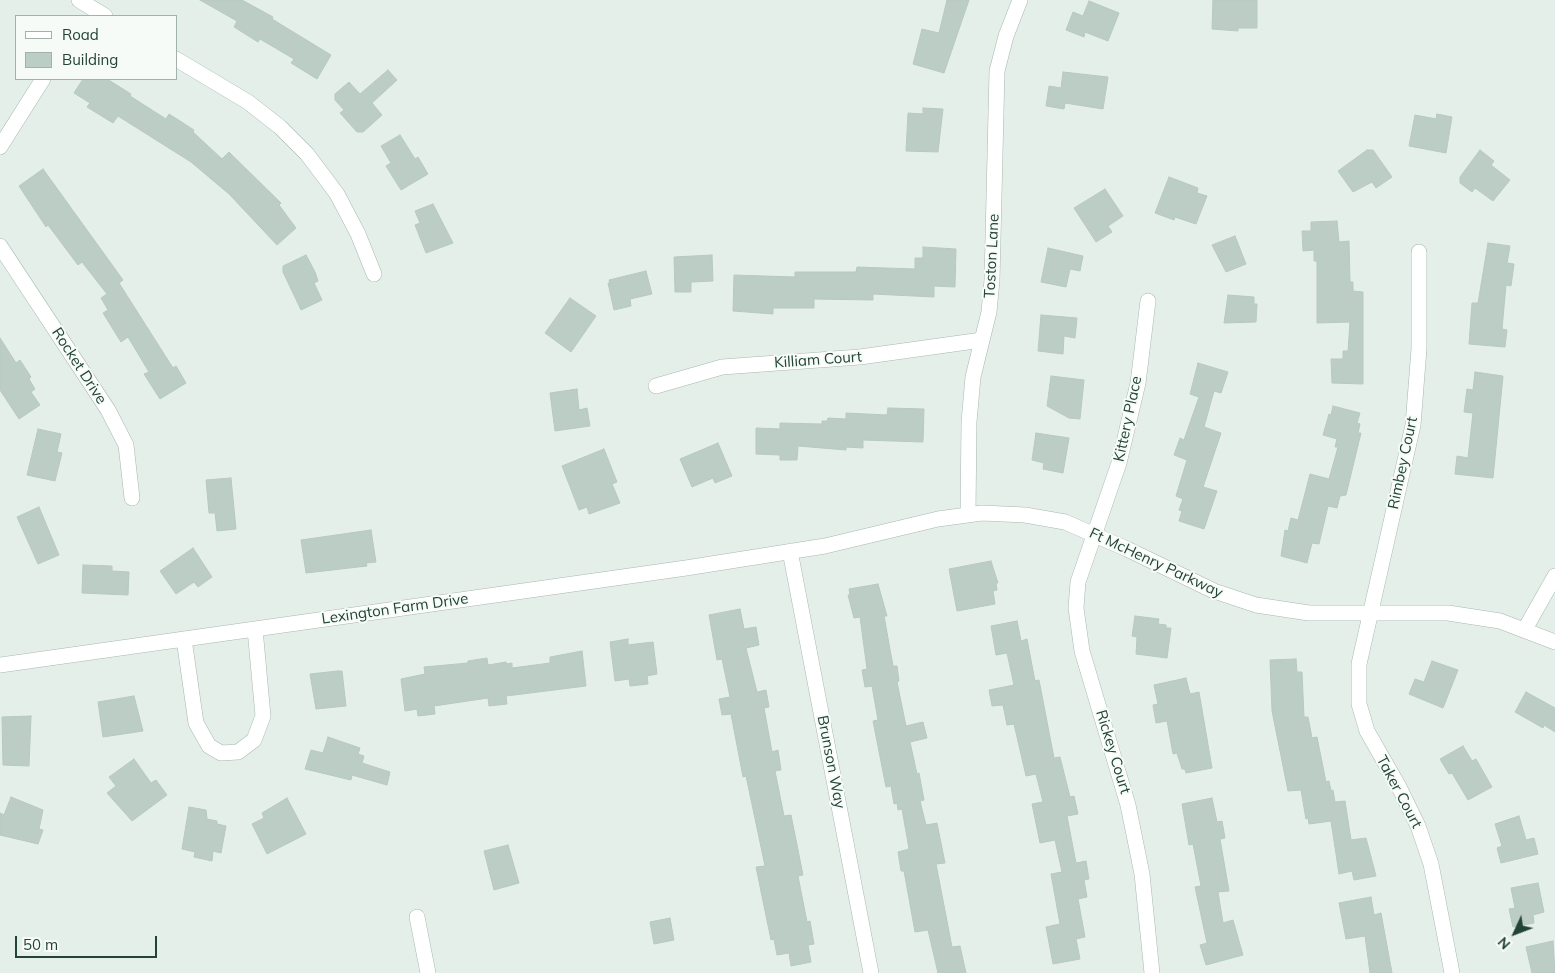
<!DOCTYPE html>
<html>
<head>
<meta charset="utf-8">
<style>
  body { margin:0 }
  #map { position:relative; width:1555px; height:973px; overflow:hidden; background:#e5efe9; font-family:Mulish,sans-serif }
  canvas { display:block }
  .legend { position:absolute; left:15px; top:15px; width:162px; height:65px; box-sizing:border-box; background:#f6fbf8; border:1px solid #a1b1ab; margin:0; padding:6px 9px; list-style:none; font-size:15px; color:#224337 }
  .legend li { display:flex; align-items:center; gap:10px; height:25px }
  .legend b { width:25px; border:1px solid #a1b1ab }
  .north { position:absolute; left:1490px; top:908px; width:50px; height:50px; -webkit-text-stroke:4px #f6fbf8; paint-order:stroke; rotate:227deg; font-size:14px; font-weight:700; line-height:20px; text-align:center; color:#224337 }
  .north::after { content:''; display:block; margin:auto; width:18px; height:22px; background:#224337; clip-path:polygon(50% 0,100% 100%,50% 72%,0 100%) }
  .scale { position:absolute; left:15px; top:936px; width:142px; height:22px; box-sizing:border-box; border:2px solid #224337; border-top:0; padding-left:6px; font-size:15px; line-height:18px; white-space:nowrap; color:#224337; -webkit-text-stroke:4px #f6fbf8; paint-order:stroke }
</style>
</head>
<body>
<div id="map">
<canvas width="1555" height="973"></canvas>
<ul class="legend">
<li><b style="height:6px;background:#fff"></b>Road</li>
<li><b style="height:14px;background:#bccdc5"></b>Building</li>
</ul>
<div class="north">N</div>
<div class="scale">50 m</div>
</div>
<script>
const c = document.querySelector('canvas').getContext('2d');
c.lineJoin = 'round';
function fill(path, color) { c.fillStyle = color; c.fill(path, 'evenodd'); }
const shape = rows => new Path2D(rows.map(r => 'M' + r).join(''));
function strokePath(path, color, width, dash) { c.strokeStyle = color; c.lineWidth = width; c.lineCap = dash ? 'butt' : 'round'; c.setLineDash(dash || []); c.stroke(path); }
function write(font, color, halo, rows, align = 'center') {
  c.font = font + ' Mulish,sans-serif'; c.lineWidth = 4; c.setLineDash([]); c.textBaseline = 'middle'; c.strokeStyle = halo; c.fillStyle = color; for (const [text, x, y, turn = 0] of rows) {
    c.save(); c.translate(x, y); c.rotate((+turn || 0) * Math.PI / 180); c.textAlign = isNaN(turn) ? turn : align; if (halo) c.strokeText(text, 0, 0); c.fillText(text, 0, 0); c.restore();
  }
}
const building = shape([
  [200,0,242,0,273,17,272,19,331,55,317,79,291,63,294,59,260,39,258,42,234,27,237,21,200,0],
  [947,0,969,0,944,73,913,64,922,29,939,33,947,0],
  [1213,0,1257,0,1257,28,1238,28,1238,31,1212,29,1213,0],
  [1089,1,1119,13,1108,41,1085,32,1084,37,1066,30,1073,12,1083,16,1089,1],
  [388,70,397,80,372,103,382,115,363,132,357,132,340,113,344,110,335,100,335,94,349,82,360,94,388,70],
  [1063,72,1108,77,1103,109,1065,103,1064,109,1046,106,1049,86,1061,88,1063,72],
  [83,79,107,79,131,94,130,96,166,119,169,114,194,130,193,132,222,159,229,152,281,203,279,205,296,228,277,245,229,194,191,162,118,116,113,123,87,107,90,103,74,93,83,79],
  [923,108,943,109,938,152,906,151,908,113,923,114,923,108],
  [1437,114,1452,117,1446,153,1409,146,1415,115,1436,119,1437,114],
  [400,135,415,159,418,157,428,174,401,190,386,166,391,163,381,146,400,135],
  [1367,150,1373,150,1392,177,1376,188,1372,182,1353,192,1338,171,1367,150],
  [1480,150,1494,161,1491,165,1510,180,1493,201,1475,188,1472,192,1460,183,1460,177,1480,150],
  [43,169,123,280,119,283,173,368,176,366,186,383,160,399,144,374,149,372,128,337,121,342,103,313,108,310,101,298,107,294,82,262,78,265,48,225,46,227,19,186,43,169],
  [1169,177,1198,188,1197,193,1207,196,1196,224,1175,217,1174,220,1155,213,1169,177],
  [1105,189,1123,216,1108,226,1112,232,1096,242,1074,208,1105,189],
  [433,204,453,243,426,253,415,225,420,223,415,211,433,204],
  [1337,221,1339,242,1349,241,1350,282,1353,282,1353,291,1363,292,1363,384,1332,383,1331,359,1343,359,1343,351,1348,351,1350,322,1317,323,1317,261,1314,261,1314,250,1303,251,1302,231,1311,231,1311,222,1337,221],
  [1235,236,1246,264,1226,272,1212,245,1235,236],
  [1488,243,1510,246,1507,263,1514,264,1511,286,1506,285,1502,329,1507,330,1505,347,1469,344,1472,303,1478,303,1488,243],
  [923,247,956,249,955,287,934,286,934,297,873,294,873,300,814,299,814,308,773,308,773,314,733,311,734,275,795,277,795,272,856,272,857,267,915,269,915,258,923,258,923,247],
  [1048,248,1083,256,1080,271,1070,269,1066,287,1041,282,1048,248],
  [306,255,315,272,318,281,314,283,322,300,301,310,283,272,283,266,306,255],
  [712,255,713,281,691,282,691,292,675,292,674,257,712,255],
  [646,271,652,294,630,299,631,306,614,310,608,283,610,283,609,280,646,271],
  [1228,295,1254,297,1254,304,1257,304,1256,322,1224,323,1228,295],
  [570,298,596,316,571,352,545,333,570,298],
  [1041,315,1077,318,1075,338,1064,336,1063,354,1038,351,1041,315],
  [0,338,16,363,20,360,31,377,29,379,35,389,31,392,40,405,19,419,0,390,0,338],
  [1198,363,1228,372,1221,393,1214,391,1204,427,1221,433,1203,487,1217,491,1204,529,1179,521,1182,511,1179,510,1183,499,1176,496,1187,460,1174,455,1180,438,1184,440,1199,397,1190,394,1198,363],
  [1475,372,1503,376,1493,478,1455,474,1457,456,1468,458,1473,413,1464,412,1467,389,1473,390,1475,372],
  [1051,376,1084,380,1080,419,1069,418,1047,406,1051,376],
  [577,389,579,410,587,408,590,426,555,431,550,393,577,389],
  [1333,406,1360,413,1357,423,1360,424,1358,433,1361,433,1346,495,1340,496,1337,508,1328,506,1319,544,1312,543,1307,563,1281,556,1285,530,1288,531,1291,518,1298,520,1310,474,1329,479,1338,447,1335,447,1337,439,1323,435,1329,414,1331,415,1333,406],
  [888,408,924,409,923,442,863,440,863,448,846,447,846,450,798,446,797,460,780,460,780,455,756,454,756,428,780,429,780,423,822,424,822,421,827,421,828,418,846,419,846,413,887,415,888,408],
  [38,429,61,434,57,452,62,453,55,481,27,475,38,429],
  [1036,433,1069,438,1063,473,1043,469,1044,463,1032,460,1036,433],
  [718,443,732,476,715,483,713,478,692,487,680,459,718,443],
  [604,449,617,482,612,484,620,503,589,514,587,507,579,510,562,466,604,449],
  [231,478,236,529,217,531,215,513,209,513,206,480,231,478],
  [39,507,59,555,38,564,17,517,39,507],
  [371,530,376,562,366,563,367,566,306,573,301,540,371,530],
  [193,548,212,577,198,587,194,582,176,594,160,571,193,548],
  [991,561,998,583,996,583,997,590,993,591,995,604,957,611,949,569,991,561],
  [83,565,112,566,112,571,129,572,128,595,82,593,83,565],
  [878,584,887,616,884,616,893,666,897,666,899,681,897,682,906,726,923,722,927,738,910,742,917,774,919,773,924,800,920,801,926,825,937,823,945,863,936,864,952,947,960,946,966,973,938,973,928,930,915,932,904,871,901,871,898,852,909,849,902,809,898,810,897,803,894,804,891,786,886,787,873,721,878,720,872,686,865,687,862,670,867,669,860,617,854,618,848,595,850,595,849,589,878,584],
  [740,609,744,629,756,627,759,645,746,648,757,692,766,690,769,707,764,708,772,752,778,750,781,770,775,771,784,816,791,815,803,875,798,876,807,922,810,921,814,944,808,945,811,962,791,966,789,953,777,955,774,939,771,940,756,867,765,866,746,776,743,777,731,714,722,715,719,699,730,697,722,659,717,660,709,615,740,609],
  [1135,616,1159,619,1158,624,1166,625,1166,628,1171,628,1167,658,1136,654,1137,637,1132,636,1135,616],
  [1017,621,1021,641,1027,639,1035,681,1039,680,1054,758,1060,757,1070,797,1074,796,1078,814,1067,816,1076,863,1086,861,1089,879,1084,880,1087,897,1078,899,1085,937,1076,939,1080,959,1053,964,1046,927,1060,924,1051,874,1062,872,1055,840,1040,843,1032,804,1043,802,1036,774,1026,776,1014,724,1007,725,1003,705,992,706,989,690,1014,685,1007,653,996,655,991,626,1017,621],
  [628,639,628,645,653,642,657,674,647,676,648,684,630,686,629,679,615,681,610,642,628,639],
  [582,651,586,686,506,696,507,704,489,706,488,698,434,706,435,714,418,716,417,709,405,711,401,679,425,674,424,667,468,663,468,661,487,658,488,665,506,662,507,664,512,663,512,668,550,663,550,657,582,651],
  [1296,659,1297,672,1302,672,1304,717,1308,717,1312,738,1317,737,1326,782,1329,781,1331,791,1333,790,1335,802,1345,801,1351,840,1366,838,1376,876,1354,880,1352,871,1339,874,1331,821,1309,824,1308,818,1306,819,1301,790,1288,791,1272,711,1270,660,1296,659],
  [1432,661,1458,670,1443,708,1409,694,1415,679,1424,682,1432,661],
  [338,671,342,671,346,706,316,709,310,674,338,671],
  [1186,678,1190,694,1199,692,1212,768,1186,773,1185,769,1182,769,1177,753,1173,754,1167,721,1156,723,1153,705,1158,704,1154,685,1186,678],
  [1526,692,1555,708,1555,732,1544,725,1543,728,1515,712,1526,692],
  [134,696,143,731,103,737,98,702,134,696],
  [31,716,29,766,3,765,2,717,31,716],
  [328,737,360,748,358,754,364,756,362,763,390,772,387,785,352,775,351,780,305,769,311,750,323,753,328,737],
  [1463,746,1472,761,1476,759,1492,787,1468,800,1452,773,1449,774,1440,759,1463,746],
  [134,759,151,783,156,780,167,795,132,821,107,793,116,786,109,777,134,759],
  [11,797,43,810,39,829,43,830,38,844,0,835,0,813,4,815,11,797],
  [287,798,306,834,267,854,252,824,264,818,262,813,287,798],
  [1212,798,1217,822,1222,821,1225,838,1220,839,1229,891,1218,892,1223,923,1233,920,1243,955,1206,965,1200,945,1207,943,1195,887,1201,886,1193,844,1189,845,1182,804,1212,798],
  [189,807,206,810,207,819,217,821,217,824,226,826,221,853,213,851,212,861,194,857,195,852,182,849,189,807],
  [1519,816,1526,840,1534,838,1538,854,1501,863,1497,848,1502,846,1495,824,1519,816],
  [508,845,519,883,494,890,484,851,508,845],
  [1538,883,1544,912,1533,915,1534,923,1513,927,1509,909,1515,908,1511,888,1538,883],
  [1371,897,1374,915,1381,913,1392,973,1370,973,1365,936,1346,939,1339,903,1371,897],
  [670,918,674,940,654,944,650,922,670,918],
  [1553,941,1555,973,1532,973,1526,947,1553,941]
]);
const minor = shape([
  [79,0,105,16],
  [176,59,248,102,280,127,307,154,337,194,358,234,374,274],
  [0,147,43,79],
  [0,246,108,410,126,445,132,498],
  [1419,252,1419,349,1413,425,1359,664,1359,704,1367,731,1399,787,1418,826,1431,864,1452,973],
  [1148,301,1138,383,1119,463,1078,582,1076,608,1082,651,1128,805,1142,874,1152,973],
  [656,386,722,367,860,357,982,340],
  [968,514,969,422,973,377,989,312,992,280,997,71,1006,36,1020,0],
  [790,551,871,973],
  [1525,629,1555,576],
  [184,639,196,723,209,746,221,753,238,752,254,740,263,716,255,629],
  [0,665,686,568,825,546,938,519,982,513,1025,515,1065,522,1127,549,1214,591,1256,605,1309,613,1448,613,1500,621,1555,642],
  [417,917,428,973]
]);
const streetNames = [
  ["Toston Lane",992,256,-87],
  ["Killiam Court",818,360,-4],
  ["Rocket Drive",79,366,57],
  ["Kittery Place",1128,419,-78],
  ["Rimbey Court",1403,463,-78],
  ["Ft McHenry Parkway",1156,563,25],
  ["Lexington Farm Drive",395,609,-8],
  ["Rickey Court",1113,752,73],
  ["Brunson Way",831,762,79],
  ["Taker Court",1399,792,62]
];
fill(building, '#bccdc5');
strokePath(building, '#b6c9c0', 1);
strokePath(minor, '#a7b8b0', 16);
strokePath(minor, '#fff', 15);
write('15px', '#224337', '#f6fbf8', streetNames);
</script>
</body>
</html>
